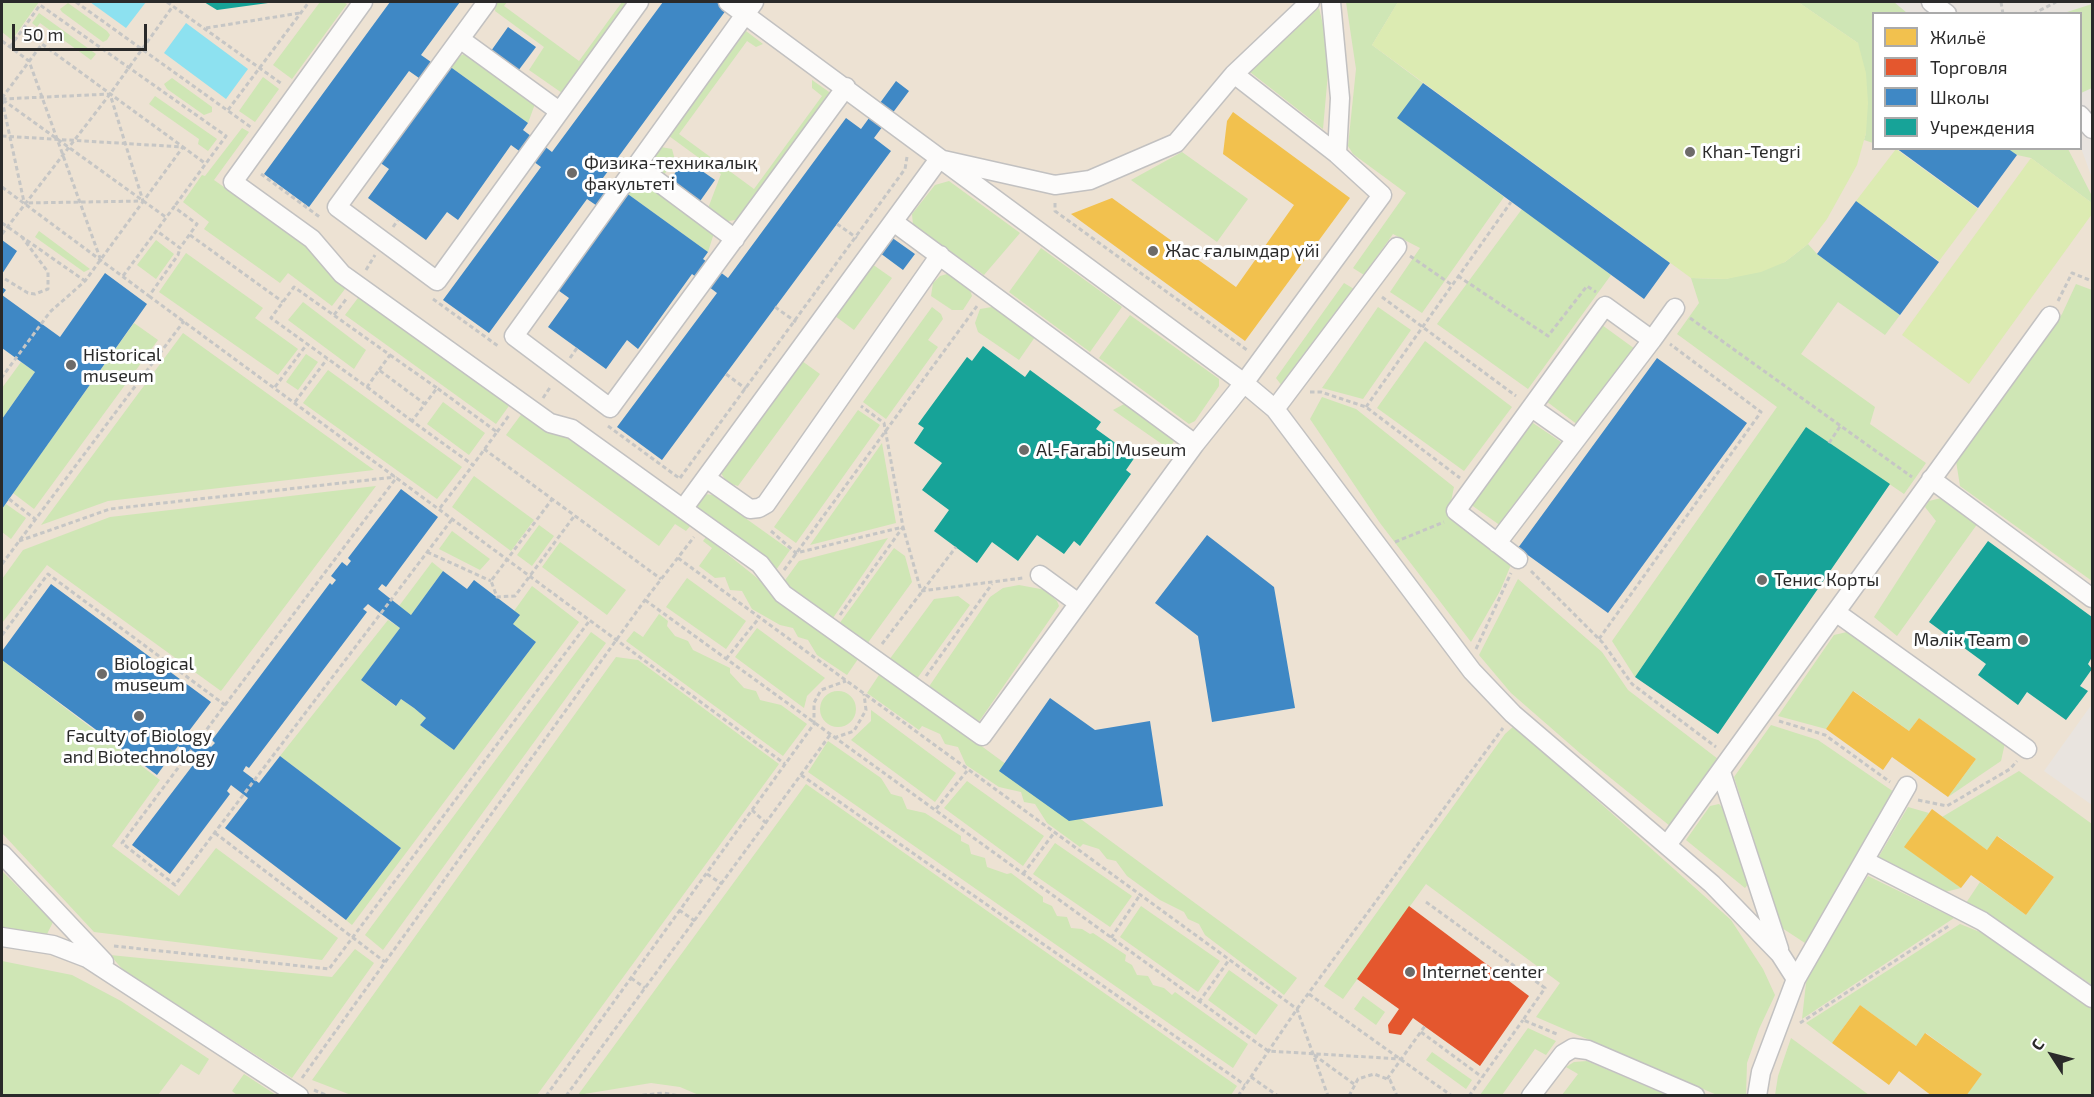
<!DOCTYPE html>
<html>
<head>
<meta charset="utf-8">
<style>
  body { margin:0 }
  #map { position:relative; width:2094px; height:1097px; overflow:hidden; background:#e9e4df; font-family:"Exo 2",sans-serif }
  canvas { display:block }
  .frame { position:absolute; inset:0; border:3px solid #2a2a2a; pointer-events:none }
  .legend { position:absolute; left:1872px; top:12px; width:210px; height:138px; box-sizing:border-box; background:#fff; border:2px solid #aaa; margin:0; padding:8px 10px; list-style:none; font-size:18px; color:#2a2a2a }
  .legend li { display:flex; align-items:center; gap:12px; height:30px }
  .legend b { width:30px; border:2px solid #aaa }
  .north { position:absolute; left:2022px; top:1025px; width:60px; height:60px; -webkit-text-stroke:4px #fff; paint-order:stroke; rotate:306deg; font-size:16px; font-weight:700; line-height:24px; text-align:center; color:#2a2a2a }
  .north::after { content:''; display:block; margin:auto; width:21px; height:27px; background:#2a2a2a; clip-path:polygon(50% 0,100% 100%,50% 72%,0 100%) }
  .scale { position:absolute; left:12px; top:24px; width:135px; height:27px; box-sizing:border-box; border:3px solid #2a2a2a; border-top:0; padding-left:8px; font-size:18px; line-height:21px; white-space:nowrap; color:#2a2a2a; -webkit-text-stroke:4px #fff; paint-order:stroke }
</style>
</head>
<body>
<div id="map">
<canvas width="2094" height="1097"></canvas>
<div class="frame"></div>
<ul class="legend">
<li><b style="height:16px;background:#f2c14e"></b>Жильё</li>
<li><b style="height:16px;background:#e4572e"></b>Торговля</li>
<li><b style="height:16px;background:#3f88c5"></b>Школы</li>
<li><b style="height:16px;background:#17a398"></b>Учреждения</li>
</ul>
<div class="north">С</div>
<div class="scale">50 m</div>
</div>
<script>
const c = document.querySelector('canvas').getContext('2d');
c.lineJoin = 'round';
function fill(path, color) { c.fillStyle = color; c.fill(path, 'evenodd'); }
const shape = rows => new Path2D(rows.map(r => 'M' + r).join(''));
function strokePath(path, color, width, dash) { c.strokeStyle = color; c.lineWidth = width; c.lineCap = dash ? 'butt' : 'round'; c.setLineDash(dash || []); c.stroke(path); }
function write(font, color, halo, rows, align = 'center') {
  c.font = font + ' "Exo 2",sans-serif'; c.lineWidth = 6; c.setLineDash([]); c.textBaseline = 'middle'; c.strokeStyle = halo; c.fillStyle = color; for (const [text, x, y, turn = 0] of rows) {
    c.save(); c.translate(x, y); c.rotate((+turn || 0) * Math.PI / 180); c.textAlign = isNaN(turn) ? turn : align; if (halo) c.strokeText(text, 0, 0); c.fillText(text, 0, 0); c.restore();
  }
}
const education = shape([
  [2,2,1856,2,1873,15,1874,148,2081,148,2092,178,2092,704,2044,771,2092,805,2092,1095,2,1096]
]);
const green = shape([
  [2,2,39,2,12,40,2,32],
  [320,2,343,2,347,4,292,79,273,65],
  [496,2,507,2,504,6,579,61,622,2,630,2,562,93,529,70,544,47,495,11],
  [1346,2,1398,2,1372,45,1423,83,1398,118,1504,197,1422,313,1390,292,1420,248,1393,234,1364,275,1353,268,1406,193,1353,154,1348,146,1356,69],
  [1798,2,1894,2,1907,13,1874,14,1873,143,1864,140,1866,133,1858,43],
  [68,3,107,31,110,35,107,40,103,42,62,12,60,9],
  [2092,4,2092,88,2081,93,2080,14,2064,13],
  [1319,8,1325,33,1328,73,1323,129,1250,72],
  [39,13,96,54,91,60,40,23,37,27,32,23],
  [746,31,763,44,756,47,747,41,679,134,754,189,822,96,812,88,812,80,832,94,741,219,723,222,707,211,721,174,669,136],
  [464,54,535,104,528,123,445,63],
  [263,77,279,89,255,122,239,111],
  [172,78,212,107,212,112,204,115,167,89,164,84],
  [155,96,217,139,208,151,198,144,199,139,149,104],
  [242,128,249,132,214,180,315,251,348,285,332,306,288,273,280,283,204,229,209,222,183,202,202,175,205,176],
  [661,147,672,149,675,160,663,176,649,166,656,150],
  [2007,149,2068,149,2092,196,2092,203,2031,158,2017,155],
  [1182,152,1248,199,1217,242,1131,180],
  [949,181,1020,233,984,275,913,225,912,214,935,185],
  [645,182,714,233,708,252,625,192],
  [1522,209,1611,275,1528,389,1437,324],
  [39,231,90,269,84,272,35,237],
  [156,240,174,254,156,279,137,265],
  [1808,244,1817,254,1900,315,1885,335,1838,302,1801,354,1875,407,1870,424,1926,463,1904,494,1806,427,1635,677,1612,641,1777,407,1677,334,1699,303,1691,278,1726,279,1785,262],
  [1041,248,1122,307,1090,352,1009,292],
  [186,253,263,308,255,318,298,349,278,375,159,292],
  [872,264,892,278,854,330,835,316],
  [947,274,953,276,970,290,972,296,963,310,952,310,931,296,933,283,940,276],
  [1344,283,1354,289,1285,390,1276,378],
  [2076,284,2092,290,2092,581,1960,486,1956,461,2062,314],
  [361,294,511,403,496,424,345,315],
  [303,302,366,350,354,369,288,320],
  [932,307,941,314,943,319,928,340,938,347,886,419,863,402],
  [992,307,1035,337,1019,360,978,332,975,323,980,309],
  [1378,307,1411,330,1363,399,1322,388],
  [1130,315,1219,379,1219,386,1195,421,1189,424,1099,358],
  [134,323,158,340,34,509,13,493],
  [1602,325,1635,349,1578,425,1546,401],
  [183,333,374,470,108,501,41,525],
  [1425,341,1512,407,1464,471,1377,408],
  [306,354,318,362,298,390,286,382],
  [802,361,820,374,738,486,727,483,721,473],
  [21,362,35,372,2,419,2,388],
  [328,370,462,467,437,499,303,403],
  [1322,397,1356,409,1454,487,1449,511,1513,560,1500,591,1471,642,1380,523,1310,419],
  [443,402,485,433,469,455,427,424],
  [1126,403,1176,438,1169,449,1113,410],
  [858,410,880,425,796,543,774,527],
  [523,412,566,434,691,525,686,531,675,524,659,546,506,435],
  [1530,421,1561,442,1501,526,1470,504],
  [882,443,896,523,810,545],
  [474,476,534,520,511,551,452,507],
  [376,486,221,691,47,565,2,623,2,579,23,550,110,517],
  [705,494,713,495,790,550,776,570,767,560,699,511,697,507,700,499],
  [1941,498,1978,523,1897,636,1874,617,1936,521,1925,507,1929,501],
  [6,504,26,518,11,539,2,532,2,509],
  [539,525,554,536,532,566,517,555],
  [452,531,490,559,480,570,439,549],
  [706,537,858,659,847,675,817,655,808,640,798,637,793,628,780,625,752,609,742,591,730,590,725,577,715,578,699,566,712,548,703,541],
  [888,538,833,618,783,583,799,561],
  [560,542,626,590,607,615,542,567],
  [894,548,905,556,912,582,867,644,839,624],
  [432,562,443,571,411,615,399,606],
  [687,578,746,621,726,649,666,607],
  [1518,579,1602,652,1628,690,1718,759,1670,826,1581,754,1511,693,1479,655],
  [1019,585,1046,590,1057,601,1059,606,978,723,928,688,990,597,1003,588],
  [532,586,579,622,352,925,346,920,401,848,280,756,388,620,400,628,361,680,395,706,401,699,414,708,426,718,420,725,454,750,536,642,513,624,514,611],
  [958,596,970,605,916,680,889,660,934,599],
  [659,614,668,621,667,626,675,636,688,641,693,650,730,668,730,673,744,688,756,691,760,700,781,705,807,724,783,756,626,641,634,631,643,637],
  [757,628,825,678,807,696,804,708,735,657],
  [591,632,606,643,383,950,365,935],
  [1847,632,2005,743,2001,761,1948,797,1976,759,1919,718,1909,731,1854,691,1826,729,1778,716,1834,635],
  [616,657,638,660,779,764,537,1095,351,1095,312,1080],
  [2,660,160,780,112,846,179,896,216,848,338,938,322,960,94,932,2,833],
  [879,675,980,745,1297,978,1284,995,1205,935,1199,924,1188,919,1184,912,1160,900,1127,876,1116,861,1107,859,1099,849,1083,844,1080,847,1047,823,1035,804,1024,802,1021,792,999,787,966,765,958,747,945,744,940,734,922,726,919,730,867,693],
  '820 709a18 18 0 1 1 36 0a18 18 0 1 1-36 0Z',
  [871,710,956,773,935,802,851,740,871,721],
  [1771,725,1818,740,1894,792,1805,943,1782,928,1734,777],
  [1514,726,1731,920,1763,969,1775,995,1759,1029,1747,1063,1746,1095,1717,1095,1536,1017,1560,983,1426,884,1343,999,1324,986,1505,734],
  [828,741,881,778,891,794,902,797,907,809,925,813,961,836,961,841,969,845,971,854,985,858,987,867,1007,874,1011,873,1043,897,1043,902,1052,906,1057,916,1067,917,1071,928,1082,929,1090,934,1093,933,1126,955,1125,961,1132,965,1137,975,1148,976,1153,985,1164,988,1172,995,1175,992,1248,1044,1233,1068,808,772],
  [2019,771,2092,824,2092,985,2003,924,1966,903,1980,882,2026,915,2054,877,1998,836,1987,850,1942,817],
  [967,781,1044,836,1023,866,944,808],
  [806,784,1237,1086,1231,1095,701,1096,680,1087,651,1083,578,1095],
  [1719,804,1723,808,1749,883,1745,888,1686,840,1710,806],
  [1908,807,1929,813,1905,847,1961,888,1941,893,1878,858],
  [1055,843,1132,896,1110,927,1033,874],
  [2,871,53,922,47,934,2,927],
  [1868,876,1954,918,1802,1019,1806,983,1814,962],
  [1141,906,1220,961,1198,992,1120,937],
  [1960,924,1985,934,2092,1009,2092,1095,1966,1095,1982,1074,1926,1033,1916,1046,1860,1005,1832,1043,1806,1023],
  [355,949,374,963,292,1078,124,971,110,955,332,977],
  [2,961,72,975,121,1001,209,1059,199,1075,181,1064,158,1095,2,1095],
  [1229,970,1278,1005,1256,1035,1208,1000],
  [1363,996,1385,1012,1376,1025,1354,1009],
  [1528,1028,1556,1041,1546,1055,1535,1049,1502,1095,1480,1095],
  [1791,1038,1869,1095,1775,1095,1778,1076],
  [1432,1052,1472,1080,1466,1089,1426,1060],
  [1587,1061,1667,1095,1562,1095,1578,1074,1566,1067,1574,1062],
  [244,1074,276,1095,277,1095,237,1095,232,1091]
]);
const pitch = shape([
  [1398,2,1798,2,1858,43,1866,73,1868,103,1866,133,1857,165,1827,219,1808,244,1785,262,1761,272,1726,279,1691,278,1372,45],
  [1896,149,1978,209,1939,261,1856,201],
  [2031,158,2092,203,2092,214,1969,384,1902,335]
]);
const water = shape([
  [90,2,146,2,126,28],
  [186,23,248,69,226,99,164,53]
]);
const homes = shape([
  [1233,112,1350,198,1245,341,1071,214,1112,198,1236,287,1294,205,1223,154,1227,121],
  [1853,691,1909,731,1919,718,1976,759,1948,797,1892,757,1883,770,1826,729],
  [1932,809,1987,850,1997,836,2054,877,2026,915,1971,875,1961,888,1904,847],
  [1860,1005,1916,1046,1925,1033,1982,1074,1966,1096,1932,1096,1899,1071,1889,1085,1832,1043]
]);
const shops = shape([
  [1409,906,1529,996,1480,1066,1413,1018,1401,1035,1389,1033,1388,1025,1399,1009,1357,979]
]);
const schools = shape([
  [390,2,460,2,421,55,441,69,445,63,528,123,523,130,552,152,663,2,732,2,600,182,621,198,625,192,708,252,703,259,728,278,846,118,861,129,896,81,909,91,874,138,891,151,662,460,617,427,717,293,692,274,638,349,627,340,606,369,548,327,569,298,555,288,609,214,587,199,489,333,443,300,541,167,511,145,458,220,447,212,426,240,368,198,389,169,375,159,429,85,409,71,309,207,264,174],
  [508,27,536,47,518,71,491,51],
  [1423,83,1670,263,1644,299,1397,118],
  [1896,148,2007,148,2017,155,1978,208],
  [685,159,715,180,698,204,668,183],
  [1856,201,1939,262,1900,315,1817,254],
  [891,237,915,254,903,270,880,253],
  [2,240,17,251,2,274],
  [105,273,147,304,2,509,2,419,35,372,2,348,2,287,6,290,2,295,60,337],
  [1657,358,1747,423,1608,613,1518,548],
  [401,489,438,517,386,587,382,584,378,589,411,615,443,571,467,589,474,580,520,615,513,624,536,642,454,750,420,725,426,718,414,708,401,699,396,706,361,680,400,628,368,604,363,609,367,612,249,768,246,766,243,771,259,783,280,756,401,848,346,920,225,828,248,798,231,785,227,791,230,794,170,874,132,845,193,765,196,767,201,762,178,746,157,775,2,660,2,651,51,584,211,702,189,731,211,747,215,743,212,740,330,583,332,585,336,580,331,576,342,562,347,566,351,561,348,558],
  [1207,535,1274,587,1295,708,1212,722,1198,636,1155,603],
  [1050,698,1095,730,1150,721,1163,806,1069,821,999,771]
]);
const public = shape([
  [204,2,268,2,268,3,217,10],
  [983,346,1025,377,1030,370,1049,384,1101,422,1096,429,1135,457,1126,470,1131,474,1080,546,1074,541,1064,554,1037,535,1018,561,992,542,977,563,934,531,949,510,922,490,942,463,914,443,924,428,918,424,967,357,972,361],
  [1806,427,1890,484,1718,734,1635,677],
  [1988,541,2092,617,2092,657,2088,664,2092,669,2080,686,2088,691,2066,720,2027,692,2018,705,1978,675,1986,664,1929,622]
]);
const path = shape([
  [76,2,252,128],
  [167,2,282,84],
  [2001,2,2003,14],
  [2033,14,2056,2],
  [206,28,300,13],
  [2,41,29,61,100,258],
  [10,47,40,5,226,136,174,207],
  [2,98,42,44,183,147,85,281,50,312,2,377],
  [2,99,110,94,143,201,24,203],
  [2,100,24,202],
  [3,100,167,218],
  [228,110,309,2],
  [2,136,183,147,206,164],
  [261,174,321,218],
  [2,187,149,296,178,255,180,248],
  [1055,203,1055,211,1247,350],
  [2,223,85,281],
  [837,224,857,238],
  [393,227,398,220],
  [2,234,110,94,173,6],
  [190,235,283,302],
  [1410,256,1452,285],
  [366,270,375,255],
  [123,276,174,207,197,224,180,248,157,231],
  [1458,276,1548,336,1587,286,1596,292],
  [5,279,28,293,35,294,48,289,48,272,22,237],
  [149,296,785,764],
  [1382,297,1516,396],
  [433,299,498,346],
  [2058,301,2072,273,2092,281],
  [775,307,796,322],
  [334,315,347,298],
  [1690,318,1912,477],
  [390,355,437,388],
  [570,358,577,348],
  [379,370,390,355,294,287,271,318,367,387,379,370,425,404,412,421,473,465,497,432,437,388,425,404],
  [726,374,746,389],
  [275,387,307,344],
  [367,387,412,421],
  [1310,392,1321,392,1366,407,1460,478],
  [543,398,551,386],
  [295,402,327,359],
  [1366,407,1511,202],
  [608,426,679,478],
  [497,432,510,414],
  [1829,443,1841,425],
  [484,449,661,579],
  [680,478,905,169,907,157],
  [553,498,491,581,497,597,515,596,575,515],
  [9,499,35,519],
  [440,508,473,465],
  [771,531,796,553,903,527,921,591,1023,578],
  [19,541,110,509,395,477],
  [1395,542,1444,522],
  [427,552,491,581],
  [678,558,1297,1009,1328,1096],
  [2,564,184,321],
  [784,570,977,306],
  [1531,571,1603,643,1632,684,1716,747],
  [645,600,1268,1051,1401,1059],
  [840,615,903,527,884,423,861,406],
  [2,635,48,574,225,705,122,843,175,885,453,518],
  [1599,639,1761,412,1670,344],
  [882,644,956,547],
  [1476,649,1511,573],
  [726,659,759,618],
  [926,676,992,584],
  [225,705,397,477],
  [1779,721,1825,735,1890,782],
  [834,738,854,731,866,710,864,694],
  [801,775,1245,1085],
  [1918,800,1947,806,2010,769,2017,761],
  [936,809,967,771],
  [752,810,766,823],
  [215,833,385,962],
  [707,874,722,884],
  [1023,874,1054,833],
  [1426,902,1545,988,1523,1020,1559,1035],
  [679,910,695,921],
  [1111,938,1140,895],
  [114,946,329,969,590,620],
  [631,978,645,988],
  [1309,994,1452,1096],
  [1199,1002,1229,960],
  [1800,1023,1950,925],
  [1421,1032,1482,1077],
  [1314,1055,1354,1084],
  [1251,1077,1278,1096],
  [302,1078,645,600,694,537],
  [1387,1079,1425,1026],
  [314,1090,328,1096],
  [546,1096,814,724,814,703,821,690,846,681],
  [566,1096,830,735],
  [635,1096,663,1093,680,1096],
  [1238,1096,1297,1009,1503,728],
  [1349,1096,1358,1079,1374,1074,1390,1080,1397,1096],
  [1469,1096,1523,1020]
]);
const minor = shape([
  [363,2,233,182,312,239,342,274,550,423,572,429,704,524,760,564,783,594,982,736,1195,444,895,223],
  [487,2,337,207,437,281,639,2],
  [728,2,1244,383,1275,409,1472,671,1513,714,1712,884,1780,954,1796,979,1761,1072,1757,1096],
  [754,2,514,336,610,408,846,87],
  [1331,2,1340,98,1337,154],
  [1931,2,1947,14],
  [460,39,559,111],
  [2080,115,2092,129],
  [637,166,735,239],
  [1532,408,1576,439],
  [1275,409,1397,247],
  [1195,444,1244,383,1382,195,1337,154,1234,74],
  [706,478,750,509,759,508,766,504,940,255],
  [1931,479,2092,598],
  [683,509,939,159,1055,185,1090,180,1176,143,1234,74,1310,2],
  [1497,543,1652,340],
  [1518,559,1456,511,1605,306,1652,340,1675,308],
  [1040,575,1077,602],
  [1837,613,2027,749],
  [1721,772,1779,949],
  [1667,845,2050,316],
  [2,854,104,962],
  [1865,861,1982,921,2092,998],
  [2,937,53,945,87,958,299,1096],
  [1796,979,1907,786],
  [1531,1096,1563,1054,1573,1048,1588,1050,1695,1096]
]);
const markers = [
  [1690,152,6,"#6d6b69"],
  [572,173,6,"#6d6b69"],
  [1153,251,6,"#6d6b69"],
  [71,365,6,"#6d6b69"],
  [1024,450,6,"#6d6b69"],
  [1762,580,6,"#6d6b69"],
  [2023,640,6,"#6d6b69"],
  [102,674,6,"#6d6b69"],
  [139,716,6,"#6d6b69"],
  [1410,972,6,"#6d6b69"]
];
const poiNames = [
  ["Khan-Tengri",1702,152],
  ["Физика-техникалық",584,163],
  ["факультеті",584,184],
  ["Жас ғалымдар үйі",1165,251],
  ["Historical",83,355],
  ["museum",83,376],
  ["Al-Farabi Museum",1036,450],
  ["Тенис Корты",1774,580],
  ["Мәлік Team",2011,640,"right"],
  ["Biological",114,664],
  ["museum",114,685],
  ["Faculty of Biology",139,736,"center"],
  ["and Biotechnology",139,757,"center"],
  ["Internet center",1422,972]
];
fill(education, '#ede2d3');
fill(green, '#cfe6b5');
fill(pitch, '#dcebb2');
fill(water, '#8de1f0');
fill(homes, '#f2c14e');
fill(shops, '#e4572e');
fill(schools, '#3f88c5');
fill(public, '#17a398');
strokePath(minor, '#c2c1c1', 21);
strokePath(path, '#c6c6c5', 3, [4.5, 3]);
strokePath(minor, '#fcfbfa', 18);
for (const [x, y, r, color] of markers) { const dot = new Path2D(); dot.arc(x, y, r, 0, 2 * Math.PI); c.fillStyle = color; c.fill(dot); strokePath(dot, '#fff', 2); }
write('18px', '#2a2a2a', '#fff', poiNames, 'left');
</script>
</body>
</html>
